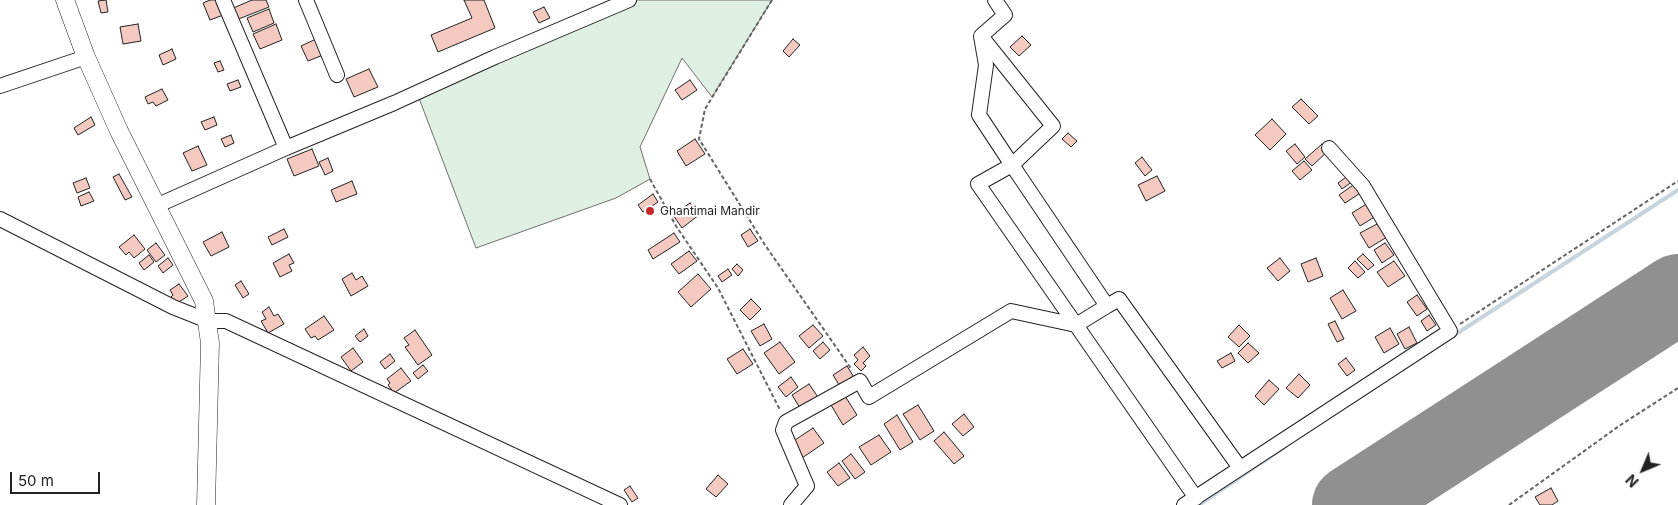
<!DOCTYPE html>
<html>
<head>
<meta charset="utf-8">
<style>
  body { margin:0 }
  #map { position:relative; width:1678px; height:505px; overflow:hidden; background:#fff; font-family:Inter,sans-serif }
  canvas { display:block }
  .north { position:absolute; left:1618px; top:445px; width:50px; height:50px; -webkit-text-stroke:4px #fff; paint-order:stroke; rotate:225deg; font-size:14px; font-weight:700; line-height:20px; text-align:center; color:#222 }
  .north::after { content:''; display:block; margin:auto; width:18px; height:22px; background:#222; clip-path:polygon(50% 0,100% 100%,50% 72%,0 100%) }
  .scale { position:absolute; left:10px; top:472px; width:90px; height:22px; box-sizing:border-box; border:2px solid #222; border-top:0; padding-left:6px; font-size:15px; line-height:18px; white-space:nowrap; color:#222; -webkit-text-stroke:4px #fff; paint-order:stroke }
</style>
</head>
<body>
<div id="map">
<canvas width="1678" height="505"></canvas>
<div class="north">N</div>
<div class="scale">50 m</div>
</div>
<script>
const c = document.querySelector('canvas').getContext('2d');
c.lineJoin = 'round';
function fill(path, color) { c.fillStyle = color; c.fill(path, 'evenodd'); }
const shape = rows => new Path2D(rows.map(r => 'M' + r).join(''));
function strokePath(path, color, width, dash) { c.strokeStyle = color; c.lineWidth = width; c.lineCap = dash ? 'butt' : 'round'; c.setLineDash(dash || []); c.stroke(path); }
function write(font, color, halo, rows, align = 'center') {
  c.font = font + ' Inter,sans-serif'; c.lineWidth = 4; c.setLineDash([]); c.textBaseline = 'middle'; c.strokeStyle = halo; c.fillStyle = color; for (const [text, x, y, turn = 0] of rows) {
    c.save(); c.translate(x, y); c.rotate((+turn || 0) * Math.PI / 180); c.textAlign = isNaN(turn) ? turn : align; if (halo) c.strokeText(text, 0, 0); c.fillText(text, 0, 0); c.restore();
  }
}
const green = shape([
  [629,0,772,0,712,97,682,58,640,147,650,179,616,198,476,248,417,93,629,0]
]);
const stream = shape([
  [1453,336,1678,190],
  [1199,505,1286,446]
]);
const runway = shape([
  [1352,505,1678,294]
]);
const building = shape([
  [106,0,108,12,101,13,98,1,106,0],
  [210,0,220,0,226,14,210,20,203,3,210,0],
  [252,0,266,0,269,7,236,20,231,9,252,0],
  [464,0,484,0,495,28,438,52,431,35,472,18,464,0],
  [544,7,550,18,539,23,533,12,544,7],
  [269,9,274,23,253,32,247,18,269,9],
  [138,24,141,41,123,44,120,27,138,24],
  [276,24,282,40,260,49,253,34,276,24],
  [1022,36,1031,45,1019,56,1010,47,1022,36],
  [316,39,323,55,308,61,301,46,316,39],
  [793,39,800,45,789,57,783,51,793,39],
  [172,49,176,59,163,65,159,55,172,49],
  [220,61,224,70,218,72,214,63,220,61],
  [369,69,378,87,354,97,346,79,369,69],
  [238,80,241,87,230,91,227,84,238,80],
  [690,80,697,90,682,100,675,90,690,80],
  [162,89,168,100,156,106,153,102,148,104,145,97,162,89],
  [1301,99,1318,116,1309,124,1292,107,1301,99],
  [91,117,95,125,78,135,74,128,91,117],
  [214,117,217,125,205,130,201,122,214,117],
  [1272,119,1286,134,1270,150,1255,135,1272,119],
  [1068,133,1077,141,1071,147,1062,139,1068,133],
  [231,135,234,143,225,147,221,139,231,135],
  [695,139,705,154,686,166,677,151,695,139],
  [1295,144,1305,157,1297,164,1286,151,1295,144],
  [1322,144,1328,151,1312,166,1305,159,1322,144],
  [198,146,207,165,192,171,183,153,198,146],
  [312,149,319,166,294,176,287,159,312,149],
  [1142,157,1152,170,1145,176,1135,163,1142,157],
  [328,158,333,171,325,175,319,162,328,158],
  [1304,161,1312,170,1300,180,1292,171,1304,161],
  [119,174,132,197,125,200,113,177,119,174],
  [1349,175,1353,181,1342,189,1338,183,1349,175],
  [1157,176,1165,191,1146,201,1138,185,1157,176],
  [86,178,90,188,77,193,73,183,86,178],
  [352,181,357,194,336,202,331,190,352,181],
  [1356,183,1362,192,1345,203,1339,195,1356,183],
  [89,192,94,201,81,206,78,197,89,192],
  [653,194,658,202,643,212,638,205,653,194],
  [690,203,699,215,682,228,673,215,690,203],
  [1368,203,1376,216,1360,226,1352,213,1368,203],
  [1379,223,1387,237,1369,248,1360,233,1379,223],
  [284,229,288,237,272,245,268,237,284,229],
  [750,229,758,241,748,247,741,235,750,229],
  [222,232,229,247,211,256,203,242,222,232],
  [674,233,680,242,653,259,648,250,674,233],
  [134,235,145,249,134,258,129,252,126,255,119,247,134,235],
  [156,243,165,255,156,262,147,250,156,243],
  [1385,243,1394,255,1382,263,1374,250,1385,243],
  [689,251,697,261,679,274,671,264,689,251],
  [289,254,294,263,289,265,292,271,280,277,273,263,289,254],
  [1363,254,1374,265,1368,270,1357,259,1363,254],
  [149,255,154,262,144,270,139,263,149,255],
  [168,258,173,265,163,273,158,266,168,258],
  [1280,258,1290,271,1278,281,1267,268,1280,258],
  [1316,258,1323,276,1308,282,1301,264,1316,258],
  [1355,261,1365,272,1358,278,1348,268,1355,261],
  [1394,261,1405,276,1388,287,1377,272,1394,261],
  [737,264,743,270,738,276,732,269,737,264],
  [728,269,732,275,722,282,718,276,728,269],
  [352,273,356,280,362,276,368,286,351,296,342,279,352,273],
  [698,274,711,289,691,307,678,292,698,274],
  [241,281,249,294,243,298,235,285,241,281],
  [179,284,188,296,176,304,171,297,173,295,170,290,179,284],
  [1343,290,1356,311,1342,319,1330,298,1343,290],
  [1417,295,1427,309,1417,316,1407,302,1417,295],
  [751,299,761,309,750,320,740,310,751,299],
  [269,307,274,316,278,314,284,324,268,333,261,321,266,319,262,312,269,307],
  [1429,315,1436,325,1427,331,1421,321,1429,315],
  [324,316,334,330,318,340,315,336,311,338,305,329,324,316],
  [1335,321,1344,339,1337,342,1328,324,1335,321],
  [764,324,772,339,760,346,751,331,764,324],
  [813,325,823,336,809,348,799,336,813,325],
  [1239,325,1250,336,1239,347,1228,337,1239,325],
  [1409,327,1417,343,1405,349,1397,334,1409,327],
  [1390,328,1399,344,1384,353,1375,337,1390,328],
  [364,329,368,336,360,342,355,336,364,329],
  [415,330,432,355,418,365,405,347,409,345,404,338,415,330],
  [780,342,795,362,779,374,764,353,780,342],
  [823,342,830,350,820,359,813,351,823,342],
  [1248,343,1259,353,1248,363,1238,353,1248,343],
  [863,347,870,356,863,363,866,366,861,371,854,364,858,360,854,355,863,347],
  [353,348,363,362,351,371,341,357,353,348],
  [743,349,753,364,737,374,727,359,743,349],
  [1231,353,1235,361,1222,368,1217,361,1231,353],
  [390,354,395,361,385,369,380,362,390,354],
  [1346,358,1355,370,1347,376,1338,364,1346,358],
  [423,365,428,371,418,379,413,373,423,365],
  [847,366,855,379,841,388,833,375,847,366],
  [401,368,411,381,394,393,388,385,390,383,387,379,401,368],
  [1299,374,1310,385,1298,398,1286,388,1299,374],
  [791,377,798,387,786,397,778,387,791,377],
  [1269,380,1279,389,1264,405,1255,396,1269,380],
  [809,384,818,397,800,408,792,395,809,384],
  [845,396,857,415,843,425,831,405,845,396],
  [918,405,934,431,920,440,903,414,918,405],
  [964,414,974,427,963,436,952,424,964,414],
  [897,415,913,442,900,450,884,424,897,415],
  [813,428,824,443,802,458,792,442,813,428],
  [944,432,964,456,954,464,934,441,944,432],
  [879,435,891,452,871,465,859,447,879,435],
  [851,454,865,472,855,479,842,461,851,454],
  [839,463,850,478,838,486,827,472,839,463],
  [718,475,728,484,716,497,706,489,718,475],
  [630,486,638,498,632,502,624,490,630,486],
  [1551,488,1558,501,1552,505,1540,505,1535,497,1551,488]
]);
const path = shape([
  [772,0,705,109,699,139,765,245,852,370],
  [650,179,676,226,718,288,780,410],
  [1460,324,1678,181],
  [1509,505,1619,426,1678,388]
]);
const minor = shape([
  [223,0,286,148],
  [306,0,337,75],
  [981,36,1005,15,995,0],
  [0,86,86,57],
  [156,206,286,148,394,103,495,57,629,0],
  [0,219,173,307,208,321,226,321,620,505],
  [1107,306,1119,299,1240,468],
  [791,505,807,486,783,430,786,422,860,381,869,397,1011,311,1076,325,1107,306,1012,165,1053,126,981,36,986,65,979,115,1012,165,978,184,1076,325,1196,498],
  [1184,505,1450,331,1363,186,1329,148]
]);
const major = shape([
  [65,0,86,57,119,131,204,301,210,343,206,505]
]);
const markers = [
  [650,211,5,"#c62828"]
];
const poiNames = [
  ["Ghantimai Mandir",660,211]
];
fill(green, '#e0efe3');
strokePath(green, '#6f6f6f', 1);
strokePath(stream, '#c7d3dd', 4);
strokePath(runway, '#909090', 80);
fill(building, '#f3c9c0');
strokePath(building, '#222', 1);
strokePath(minor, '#222', 16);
strokePath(major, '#222', 19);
strokePath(path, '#646464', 2, [4, 2.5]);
strokePath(minor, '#fff', 14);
strokePath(major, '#fff', 18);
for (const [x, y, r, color] of markers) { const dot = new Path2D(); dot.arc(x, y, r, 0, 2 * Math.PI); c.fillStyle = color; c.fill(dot); strokePath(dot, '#fff', 2); }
write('12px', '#222', '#fff', poiNames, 'left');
</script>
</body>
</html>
